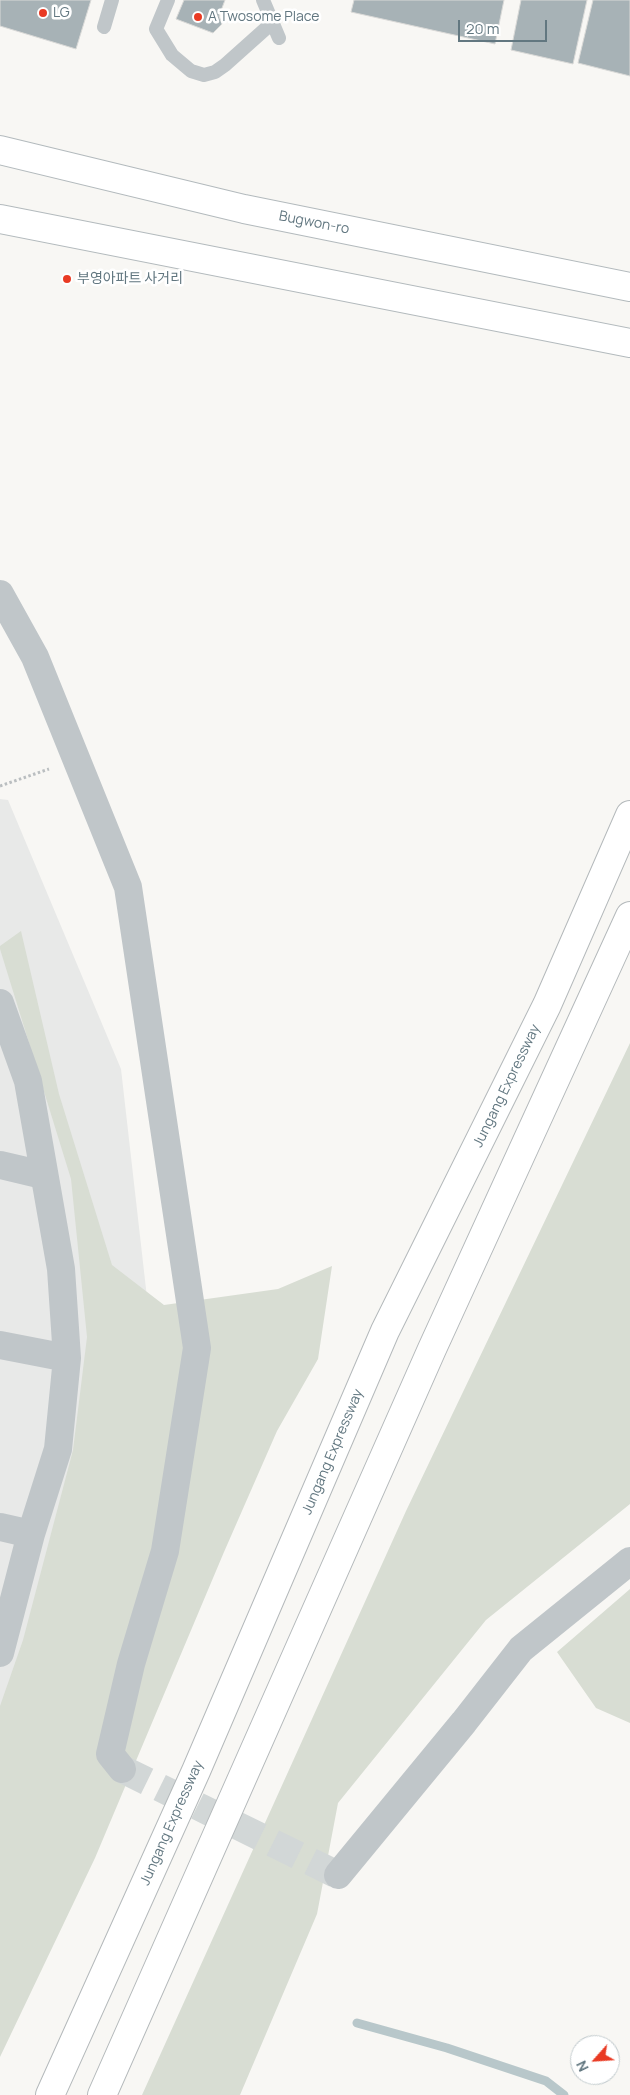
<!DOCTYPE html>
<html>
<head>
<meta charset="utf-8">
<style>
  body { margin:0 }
  #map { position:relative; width:630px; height:2095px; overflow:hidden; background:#f8f7f4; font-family:Manrope,sans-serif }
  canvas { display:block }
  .north { position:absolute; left:570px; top:2035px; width:50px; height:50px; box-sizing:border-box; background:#fff; border:1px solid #c0c9cc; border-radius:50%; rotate:244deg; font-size:14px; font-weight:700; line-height:20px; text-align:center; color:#627780 }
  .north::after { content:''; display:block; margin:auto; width:18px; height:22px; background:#e93a23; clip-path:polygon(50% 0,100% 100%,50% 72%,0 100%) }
  .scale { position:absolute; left:458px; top:20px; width:89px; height:22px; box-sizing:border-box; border:2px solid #627780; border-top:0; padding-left:6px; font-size:15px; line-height:18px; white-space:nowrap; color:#627780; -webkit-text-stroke:4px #fff; paint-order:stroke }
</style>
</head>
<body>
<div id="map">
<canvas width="630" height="2095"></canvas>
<div class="north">N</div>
<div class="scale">20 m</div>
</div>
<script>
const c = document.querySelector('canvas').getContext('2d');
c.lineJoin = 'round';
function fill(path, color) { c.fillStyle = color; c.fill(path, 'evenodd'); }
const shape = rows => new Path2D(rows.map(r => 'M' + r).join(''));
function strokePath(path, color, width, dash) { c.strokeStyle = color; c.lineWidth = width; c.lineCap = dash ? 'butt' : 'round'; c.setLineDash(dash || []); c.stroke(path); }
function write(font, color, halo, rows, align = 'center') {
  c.font = font + ' Manrope,"Noto Sans KR",sans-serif'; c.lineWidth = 5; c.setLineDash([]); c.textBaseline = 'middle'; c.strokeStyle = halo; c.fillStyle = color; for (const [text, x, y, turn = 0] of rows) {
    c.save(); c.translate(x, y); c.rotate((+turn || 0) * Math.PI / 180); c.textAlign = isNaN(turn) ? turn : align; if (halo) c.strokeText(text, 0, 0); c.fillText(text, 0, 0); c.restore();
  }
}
const built = shape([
  [0,799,8,800,121,1069,164,1447,0,1928]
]);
const green = shape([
  [21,931,59,1094,112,1265,164,1305,278,1289,332,1266,318,1359,277,1431,224,1552,95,1858,0,2057,0,1706,23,1640,73,1450,87,1337,71,1179,0,949,0,946],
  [630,1043,630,1504,486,1620,338,1803,317,1914,240,2095,142,2095,406,1511],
  [630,1589,630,1723,596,1708,557,1652]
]);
const stream = shape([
  [357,2023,447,2048,546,2081,564,2095]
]);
const building = shape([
  [0,0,91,0,76,49,0,26,0,0],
  [184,0,225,0,219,16,222,24,213,33,176,19,184,0],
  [354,0,504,0,495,44,351,12,354,0],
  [521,0,587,0,573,64,511,50,521,0],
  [593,0,630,0,630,76,578,63,593,0]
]);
const streetTunnel = shape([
  [122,1769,338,1875]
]);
const path = shape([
  [0,786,49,769]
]);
const lane = shape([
  [168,0,156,29,172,55,191,71,204,75,215,72,225,65,272,23],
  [263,0,279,38],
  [104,27,112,0]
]);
const street = shape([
  [0,594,35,657,128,887,197,1348,165,1551,131,1664,110,1754,122,1769],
  [0,1003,28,1081,61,1269,67,1358,58,1449,31,1534,0,1653],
  [0,1165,43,1175],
  [0,1345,67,1358],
  [0,1527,31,1534],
  [338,1875,464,1722,521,1649,630,1561]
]);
const secondary = shape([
  [0,150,244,209,630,287],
  [0,219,630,343]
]);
const highway = shape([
  [50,2095,196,1771,385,1331,547,1005,630,815],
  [102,2095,432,1349,630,916]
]);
const markers = [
  [43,13,5,"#e93a23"],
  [198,17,5,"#e93a23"],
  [67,279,5,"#e93a23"]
];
const poiNames = [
  ["LG",53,13],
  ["A Twosome Place",208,17],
  ["부영아파트 사거리",77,279]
];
const streetNames = [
  ["Bugwon-ro",314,223,11],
  ["Jungang Expressway",507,1086,-64],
  ["Jungang Expressway",333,1452,-67],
  ["Jungang Expressway",172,1823,-66]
];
fill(built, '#e8e9e8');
fill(green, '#d8ddd3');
strokePath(stream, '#b8c7ca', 9);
fill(building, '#a7b2b6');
strokePath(building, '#d9d9d7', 1);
strokePath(streetTunnel, '#d2d7d7', 28, [28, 14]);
strokePath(secondary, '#b3babd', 30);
strokePath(highway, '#b4b9bb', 30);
strokePath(path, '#babec0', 3, [2.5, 2.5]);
strokePath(lane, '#c0c6c9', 14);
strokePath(street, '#c0c6c9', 28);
strokePath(secondary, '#fff', 28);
strokePath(highway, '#fff', 28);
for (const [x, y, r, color] of markers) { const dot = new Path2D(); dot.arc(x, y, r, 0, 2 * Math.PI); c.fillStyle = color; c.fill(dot); strokePath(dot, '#fff', 2); }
write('14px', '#627780', '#fff', poiNames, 'left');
write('14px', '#627780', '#fff', streetNames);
</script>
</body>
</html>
